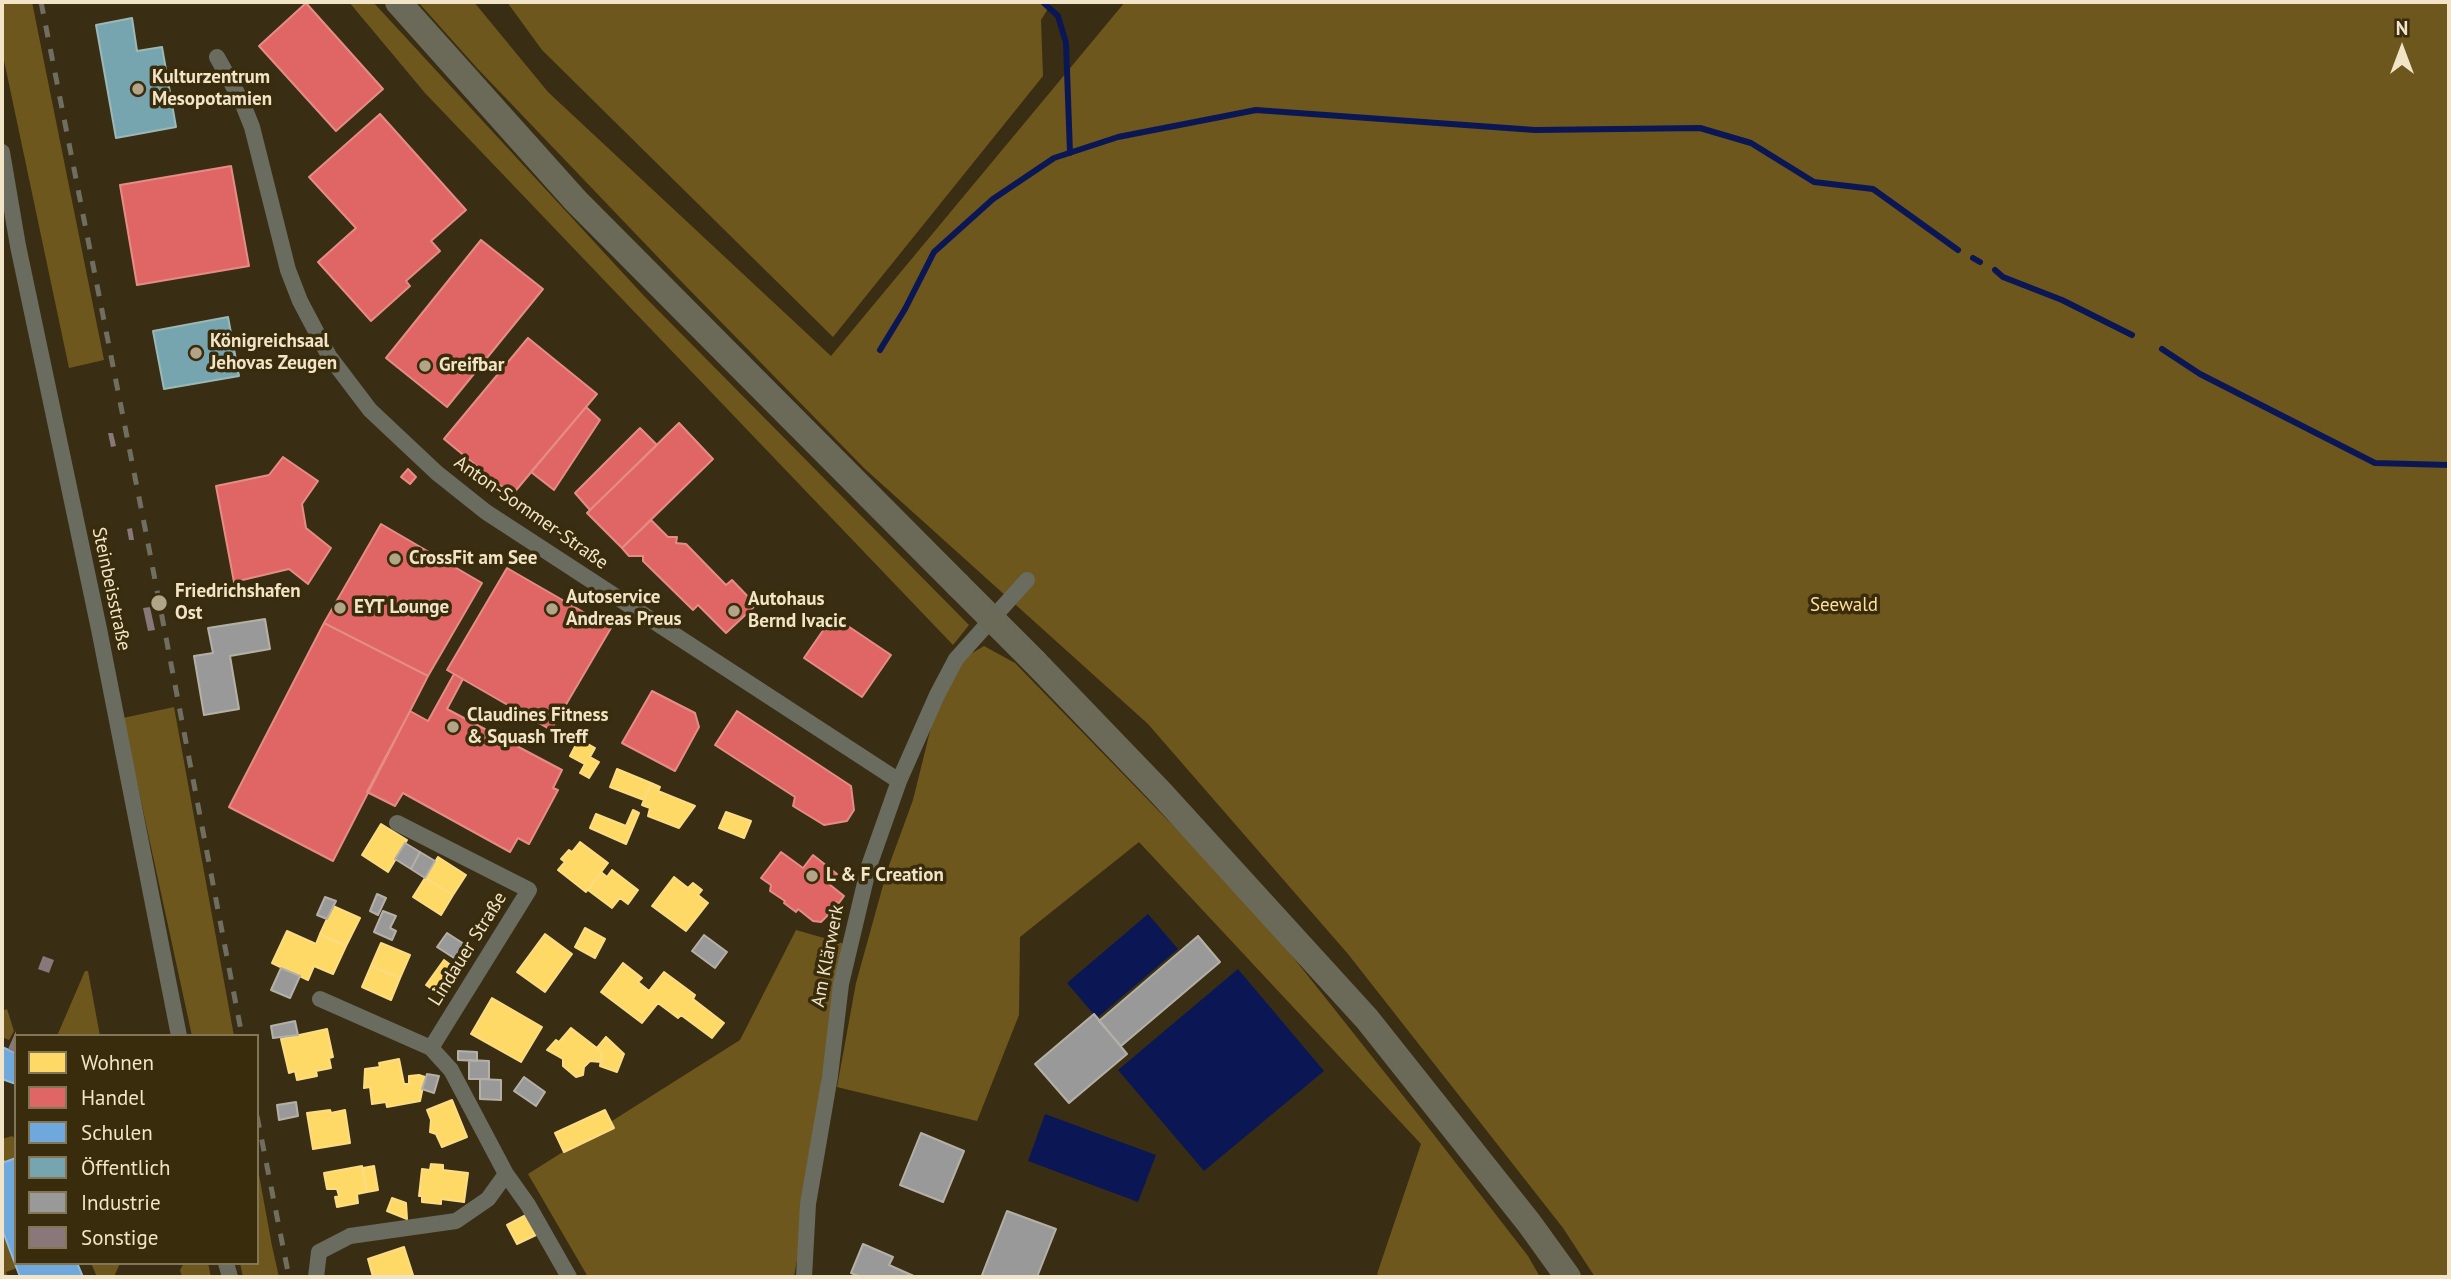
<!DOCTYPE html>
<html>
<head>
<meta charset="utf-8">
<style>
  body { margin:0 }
  #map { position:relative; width:2451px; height:1279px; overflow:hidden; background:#392e13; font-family:"PT Sans",sans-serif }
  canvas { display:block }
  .frame { position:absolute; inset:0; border:4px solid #f2e4c6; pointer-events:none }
  .legend { position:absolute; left:14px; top:1034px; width:245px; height:231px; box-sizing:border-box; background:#392c0d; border:2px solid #837657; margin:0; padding:9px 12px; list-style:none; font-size:21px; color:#f2e4c6 }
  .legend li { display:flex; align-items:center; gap:14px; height:35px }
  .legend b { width:35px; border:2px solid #837657 }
  .north { position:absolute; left:2367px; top:14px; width:70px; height:70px; -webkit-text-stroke:5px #392c0d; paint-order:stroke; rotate:0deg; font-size:19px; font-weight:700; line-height:28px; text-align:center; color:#f2e4c6 }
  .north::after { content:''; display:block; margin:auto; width:24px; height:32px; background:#f2e4c6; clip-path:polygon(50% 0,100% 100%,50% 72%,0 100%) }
</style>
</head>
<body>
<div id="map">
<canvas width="2451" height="1279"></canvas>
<div class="frame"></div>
<ul class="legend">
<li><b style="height:19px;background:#ffd966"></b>Wohnen</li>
<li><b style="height:19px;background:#e06666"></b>Handel</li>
<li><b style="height:19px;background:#6fa8dc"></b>Schulen</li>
<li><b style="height:19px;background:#76a5af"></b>Öffentlich</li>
<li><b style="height:19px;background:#999"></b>Industrie</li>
<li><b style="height:19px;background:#8a7779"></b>Sonstige</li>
</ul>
<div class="north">N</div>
</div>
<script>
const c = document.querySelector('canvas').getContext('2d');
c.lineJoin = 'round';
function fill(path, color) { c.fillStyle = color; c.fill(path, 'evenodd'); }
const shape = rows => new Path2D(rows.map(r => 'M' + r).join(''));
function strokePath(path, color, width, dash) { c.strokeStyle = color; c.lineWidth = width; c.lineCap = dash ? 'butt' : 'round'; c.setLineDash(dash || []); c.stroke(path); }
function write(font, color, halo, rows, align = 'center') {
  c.font = font + ' "PT Sans",sans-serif'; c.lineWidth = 7; c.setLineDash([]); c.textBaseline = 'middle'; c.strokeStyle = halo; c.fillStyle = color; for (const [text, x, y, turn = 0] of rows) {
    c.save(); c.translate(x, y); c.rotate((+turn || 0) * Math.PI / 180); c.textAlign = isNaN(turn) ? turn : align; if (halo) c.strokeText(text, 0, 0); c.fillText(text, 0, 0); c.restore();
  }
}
const green = shape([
  [2,2,32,2,104,360,69,368,2,51],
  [349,2,373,2,645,297,969,625,953,645,425,93],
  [418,2,474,2,548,92,831,356,1125,2,2449,2,2449,1277,1595,1277,1563,1228,1348,954,1148,724,865,469,675,275,477,68],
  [507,2,1052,2,1041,20,1043,76,833,337,542,50],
  [984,646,1015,663,1258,913,1424,1122,1528,1256,1540,1277,1383,1277,1377,1274,1421,1144,1139,842,1020,937,1019,1015,977,1121,837,1087,856,983,887,871,913,800,936,707,962,659],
  [174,707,234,1036,192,1036,123,718],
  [796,930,845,944,822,1076,807,1203,794,1277,588,1277,528,1174,740,1040],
  [85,971,88,971,100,1036,57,1036],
  [7,1009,14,1031,9,1040,2,1037,2,1011],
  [12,1136,16,1139,16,1158,5,1162,2,1160,2,1139],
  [257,1164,272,1246,279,1277,243,1277,240,1263,257,1263],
  [2,1229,17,1268,6,1272,8,1277,2,1277],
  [91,1263,120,1263,114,1277,97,1277],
  [184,1263,208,1263,211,1277,182,1277,180,1270]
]);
const water = shape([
  [1148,914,1178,949,1097,1018,1067,983],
  [1238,969,1324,1071,1204,1171,1118,1070],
  [1045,1114,1156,1155,1138,1202,1028,1161]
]);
const homes = shape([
  [579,739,595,748,590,757,599,762,589,778,580,773,585,764,570,756,579,739],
  [617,769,651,783,644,800,610,787,617,769],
  [651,783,660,787,658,791,695,806,679,828,648,816,650,808,642,805,651,783],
  [633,810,639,813,626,844,590,828,596,814,626,826,633,810],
  [726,812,751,821,744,838,719,828,726,812],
  [381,824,407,840,388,872,362,855,381,824],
  [580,842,608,863,586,892,558,870,565,862,561,859,569,850,572,852,580,842],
  [438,857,466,875,453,895,425,878,438,857],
  [612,870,638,890,628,904,620,898,612,908,588,890,601,872,607,877,612,870],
  [674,877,688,888,693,883,702,890,698,895,708,903,686,931,652,906,674,877],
  [425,878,453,895,441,915,413,897,425,878],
  [333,906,360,918,346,946,320,934,333,906],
  [585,928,605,939,595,958,575,947,585,928],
  [287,931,316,944,320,934,346,946,333,974,314,966,308,980,272,963,287,931],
  [545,934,572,954,545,992,517,972,545,934],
  [381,943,410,955,400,978,371,966,381,943],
  [444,960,461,973,444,997,426,985,444,960],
  [623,963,642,978,638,982,649,991,664,972,695,995,693,999,724,1023,712,1038,681,1015,678,1018,658,1003,642,1023,601,992,623,963],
  [371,966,400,978,391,1000,362,987,371,966],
  [492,998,542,1027,521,1062,471,1034,492,998],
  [571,1028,602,1052,601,1062,590,1061,584,1067,583,1075,576,1077,563,1066,563,1059,547,1050,556,1040,559,1042,571,1028],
  [327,1029,333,1057,329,1058,331,1068,316,1071,317,1076,297,1080,295,1071,289,1073,281,1039,327,1029],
  [606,1037,624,1054,617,1072,600,1066,602,1052,597,1048,606,1037],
  [399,1059,404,1084,409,1084,409,1076,419,1075,425,1077,420,1101,387,1107,386,1102,372,1104,370,1087,364,1088,365,1069,380,1067,379,1063,399,1059],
  [452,1100,467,1137,442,1147,436,1134,430,1132,431,1120,427,1110,452,1100],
  [330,1110,331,1113,345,1110,350,1143,313,1149,307,1113,330,1110],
  [605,1110,614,1128,564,1152,555,1133,605,1110],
  [431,1164,443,1165,443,1170,468,1173,464,1202,441,1199,441,1204,422,1202,422,1196,419,1196,422,1169,430,1170,431,1164],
  [362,1166,367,1192,357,1194,358,1203,337,1207,335,1197,339,1196,337,1189,327,1189,324,1173,362,1166],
  [374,1166,378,1190,367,1192,363,1168,374,1166],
  [392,1198,406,1203,407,1219,387,1211,392,1198],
  [526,1215,536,1235,517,1244,507,1225,526,1215],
  [404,1247,413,1275,404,1277,373,1277,368,1259,404,1247]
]);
const shops = shape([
  [306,3,383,89,336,131,259,46,306,3],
  [380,114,466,210,431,241,440,251,406,281,410,286,371,321,318,262,356,228,309,177,380,114],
  [231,166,249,266,137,285,120,185,231,166],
  [481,240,543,289,447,407,386,358,481,240],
  [528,338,597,394,512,495,444,439,528,338],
  [586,407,600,420,554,490,531,472,586,407],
  [679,423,713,459,622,548,587,513,679,423],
  [640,428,657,445,590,510,575,493,640,428],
  [283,457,318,481,302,504,306,528,331,548,308,584,289,569,234,582,216,486,269,475,283,457],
  [408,469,416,477,410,484,401,477,408,469],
  [651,520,668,537,677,537,676,543,686,544,726,585,732,580,756,605,726,633,698,605,693,610,643,561,643,556,629,556,622,548,651,520],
  [381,524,482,583,428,676,324,623,381,524],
  [507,568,611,628,551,730,447,670,507,568],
  [833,616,891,655,862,697,804,658,833,616],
  [324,623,428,676,333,861,229,807,324,623],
  [454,674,463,679,447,709,562,770,553,788,558,790,529,844,518,838,510,852,403,793,395,806,367,792,410,711,428,721,454,674],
  [652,691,695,713,699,727,675,771,622,743,652,691],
  [737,711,851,786,854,810,847,821,824,825,793,806,795,797,715,745,737,711],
  [781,852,803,868,813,855,837,874,829,884,844,896,839,903,836,902,833,906,835,908,821,922,813,921,798,909,796,912,784,903,785,901,770,891,771,885,761,878,781,852]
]);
const schools = shape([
  [2,1047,16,1053,16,1084,2,1079,2,1047],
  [16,1158,16,1263,77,1263,83,1277,20,1277,2,1229,2,1160,5,1162,16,1158]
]);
const public = shape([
  [132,18,137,51,162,47,176,127,116,138,96,25,132,18],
  [228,317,239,376,164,389,153,331,228,317]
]);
const industry = shape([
  [265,619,270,649,230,656,239,709,204,715,194,656,213,653,208,628,265,619],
  [405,843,420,852,411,869,395,859,405,843],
  [420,852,435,861,425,878,411,869,420,852],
  [377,894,386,898,378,915,370,911,377,894],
  [325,897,336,901,327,919,317,915,325,897],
  [383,911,396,916,390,928,396,931,392,940,374,932,383,911],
  [447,933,464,944,454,958,437,947,447,933],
  [704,935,727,952,715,968,692,951,704,935],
  [1198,936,1220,962,1121,1046,1099,1021,1198,936],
  [281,968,300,976,290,998,271,990,281,968],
  [1094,1014,1127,1054,1069,1103,1035,1064,1094,1014],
  [295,1021,298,1035,273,1038,271,1026,295,1021],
  [458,1051,477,1052,477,1061,458,1060,458,1051],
  [469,1060,489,1061,489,1079,469,1079,469,1060],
  [427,1074,439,1076,434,1093,422,1089,427,1074],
  [524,1077,545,1092,536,1106,514,1091,524,1077],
  [480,1079,501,1080,501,1100,480,1099,480,1079],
  [296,1102,298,1116,279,1120,277,1105,296,1102],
  [921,1133,964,1151,943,1202,900,1185,921,1133],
  [1007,1211,1056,1229,1037,1277,988,1277,982,1275,1007,1211],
  [863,1244,893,1257,889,1265,916,1277,861,1277,851,1273,863,1244]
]);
const stream = shape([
  [1043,2,1058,16,1066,43,1070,153],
  [1973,258,1980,262],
  [1995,270,2003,277,2062,300,2132,335],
  [2162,349,2200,374,2375,463,2449,465],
  [880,350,905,309,934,252,993,199,1054,158,1118,137,1256,110,1535,130,1700,128,1751,143,1814,182,1873,189,1958,250]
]);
const building = shape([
  [108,433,113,433,116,446,111,447],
  [132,528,134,540,129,540,127,529],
  [150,607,155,630,148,631,143,608],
  [43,956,54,960,49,973,38,969],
  [16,1031,16,1053,8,1049]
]);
const minor = shape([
  [217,57,242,102,252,127,288,270,300,301,329,356,370,410,437,473,486,512,899,781],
  [2,152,18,246,99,629,179,1036],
  [320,999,431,1048,529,890,397,823],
  [431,1048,451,1070,506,1174,528,1205,569,1277],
  [226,1263,230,1277],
  [316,1277,319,1252,350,1236,456,1221,488,1199,506,1174],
  [804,1277,808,1204,830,1076,841,984,869,866,899,781,937,695,956,659,1027,580]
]);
const primary = shape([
  [398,2,576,201,958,585],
  [1034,661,1161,793,1367,1019,1529,1223,1568,1277]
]);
const rail = shape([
  [41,2,147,538,242,1036],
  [257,1116,289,1277]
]);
const primaryBridge = shape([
  [958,585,1034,661]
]);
const markers = [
  [138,89,7,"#b1a487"],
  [196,353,7,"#b1a487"],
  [425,366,7,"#b1a487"],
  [395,559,7,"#b1a487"],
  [159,603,9,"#b1a487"],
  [340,608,7,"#b1a487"],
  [552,609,7,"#b1a487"],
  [734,611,7,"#b1a487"],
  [453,727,7,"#b1a487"],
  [812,876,7,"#b1a487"]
];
const poiNames = [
  ["Kulturzentrum",152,78],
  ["Mesopotamien",152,100],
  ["Königreichsaal",210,342],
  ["Jehovas Zeugen",210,364],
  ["Greifbar",439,366],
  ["CrossFit am See",409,559],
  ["Friedrichshafen",175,592],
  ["Ost",175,614],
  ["Autoservice",566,598],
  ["Andreas Preus",566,620],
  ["Autohaus",748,600],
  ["Bernd Ivacic",748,622],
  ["EYT Lounge",354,608],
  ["Claudines Fitness",467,716],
  ["& Squash Treff",467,738],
  ["L & F Creation",826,876]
];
const streetNames = [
  ["Anton-Sommer-Straße",531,513,35],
  ["Steinbeisstraße",111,589,78],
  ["Lindauer Straße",468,949,-58],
  ["Am Klärwerk",828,956,-79]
];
const parkNames = [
  ["Seewald",1844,606]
];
fill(green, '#6e571d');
fill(water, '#0b1755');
fill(homes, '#ffd966');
strokePath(homes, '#fbdc83', 2);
fill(shops, '#e06666');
strokePath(shops, '#e58c83', 2);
fill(schools, '#6fa8dc');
strokePath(schools, '#96bad5', 2);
fill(public, '#76a5af');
strokePath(public, '#9bb8b6', 2);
fill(industry, '#999');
strokePath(industry, '#b4b0a6', 2);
strokePath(stream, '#0b1755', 6);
fill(building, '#8a7779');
strokePath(minor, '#6a6c60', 16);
strokePath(primary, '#6b6a59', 26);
strokePath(rail, '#6f6e60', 5, [12, 12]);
strokePath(primaryBridge, '#6b6a59', 26);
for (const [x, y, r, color] of markers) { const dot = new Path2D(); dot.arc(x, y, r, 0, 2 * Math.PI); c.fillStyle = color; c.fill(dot); strokePath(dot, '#392c0d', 2.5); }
write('bold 19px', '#f2e4c6', '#392c0d', poiNames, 'left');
write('19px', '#f2e4c6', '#392c0d', streetNames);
write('19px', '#ffdf9b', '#392c0d', parkNames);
</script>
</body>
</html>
